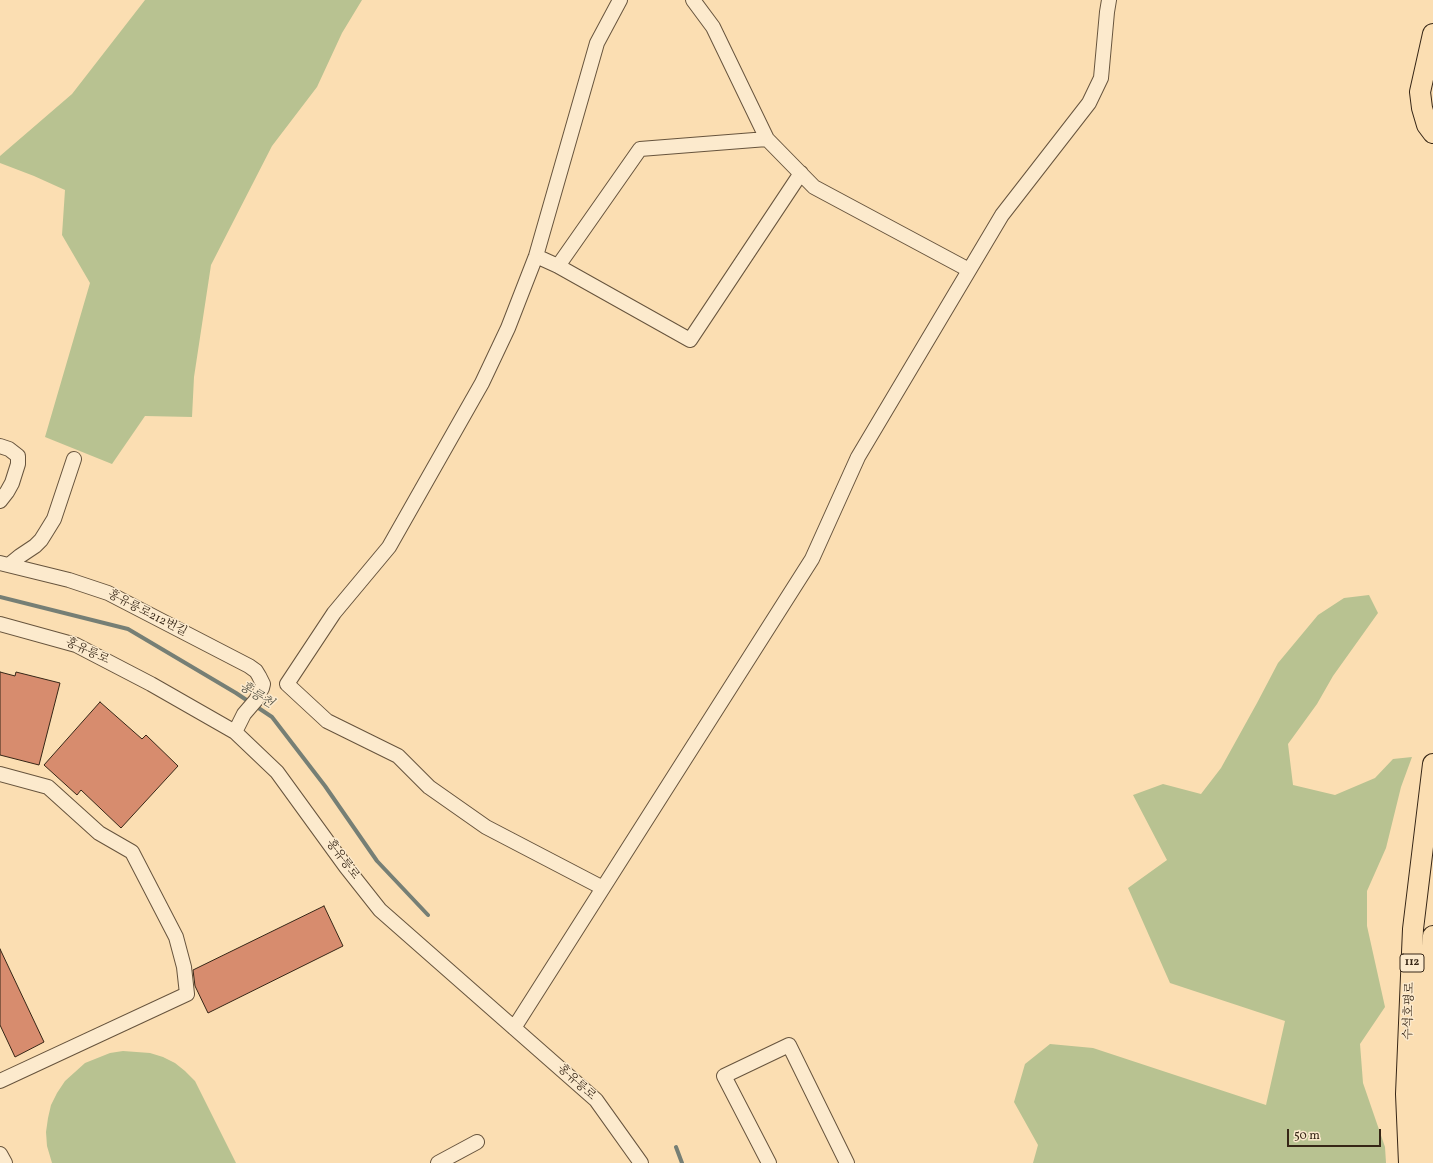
<!DOCTYPE html>
<html>
<head>
<meta charset="utf-8">
<style>
  body { margin:0 }
  #map { position:relative; width:1433px; height:1163px; overflow:hidden; background:#fbdeb2; font-family:Vollkorn,serif }
  canvas { display:block }
  .scale { position:absolute; left:1287px; top:1129px; width:94px; height:18px; box-sizing:border-box; border:2px solid #362616; border-top:0; padding-left:5px; font-size:12px; line-height:14px; white-space:nowrap; color:#362616; -webkit-text-stroke:3px #fceacd; paint-order:stroke }
</style>
</head>
<body>
<div id="map">
<canvas width="1433" height="1163"></canvas>
<div class="scale">50 m</div>
</div>
<script>
const c = document.querySelector('canvas').getContext('2d');
c.lineJoin = 'round';
function fill(path, color) { c.fillStyle = color; c.fill(path, 'evenodd'); }
const shape = rows => new Path2D(rows.map(r => 'M' + r).join(''));
function strokePath(path, color, width, dash) { c.strokeStyle = color; c.lineWidth = width; c.lineCap = dash ? 'butt' : 'round'; c.setLineDash(dash || []); c.stroke(path); }
function write(font, color, halo, rows, align = 'center') {
  c.font = font + ' Vollkorn,"Noto Serif KR",serif'; c.lineWidth = 3; c.setLineDash([]); c.textBaseline = 'middle'; c.strokeStyle = halo; c.fillStyle = color; for (const [text, x, y, turn = 0] of rows) {
    c.save(); c.translate(x, y); c.rotate((+turn || 0) * Math.PI / 180); c.textAlign = isNaN(turn) ? turn : align; if (halo) c.strokeText(text, 0, 0); c.fillText(text, 0, 0); c.restore();
  }
}
const green = shape([
  [145,0,362,0,342,33,317,87,272,146,211,265,194,377,192,417,145,416,112,464,45,437,90,283,62,235,65,190,34,176,0,163,0,156,72,94],
  [1369,595,1378,613,1333,676,1317,704,1288,744,1293,785,1335,795,1375,778,1393,759,1412,757,1401,787,1386,848,1367,891,1367,926,1385,1007,1360,1044,1363,1083,1385,1147,1386,1163,1033,1163,1038,1145,1014,1102,1025,1064,1050,1044,1093,1048,1266,1105,1285,1021,1170,983,1128,888,1167,860,1133,795,1163,784,1201,794,1221,768,1257,703,1278,663,1318,615,1344,598],
  [123,1051,150,1053,163,1057,175,1063,185,1071,195,1081,236,1163,52,1163,47,1146,46,1132,48,1118,51,1105,57,1093,65,1081,85,1063,110,1053]
]);
const stream = shape([
  [0,597,128,629,236,693,272,717,325,786,377,861,428,915],
  [676,1147,682,1163]
]);
const building = shape([
  [0,672,15,676,16,672,60,683,39,765,0,755,0,672],
  [100,702,142,739,146,735,178,766,121,828,81,790,77,795,44,765,100,702],
  [324,906,343,946,208,1013,195,986,193,970,324,906],
  [0,949,44,1042,15,1057,0,1025,0,949]
]);
const minor = shape([
  [693,0,713,27,767,139,814,187,969,270],
  [767,139,640,149,558,266,690,340,801,173],
  [536,256,558,266],
  [0,446,9,449,18,456,18,464,12,483,7,492,0,501],
  [0,563,69,580,108,593,249,666,256,671,259,676,263,684,262,688,256,700,244,714,235,732],
  [9,565,20,556,35,546,41,540,46,532,54,519,74,459],
  [0,624,76,645,151,684,235,732,277,772,346,867,380,910,596,1100,641,1163],
  [0,774,48,787,99,833,132,852,176,937,184,967,187,994,0,1081],
  [603,888,486,827,429,787,398,756,327,721,287,684,334,613,389,547,482,383,508,328,536,256,597,43,620,0],
  [514,1028,812,559,858,457,1002,215,1089,103,1101,78,1107,12,1109,0],
  [0,1154,5,1163],
  [438,1163,477,1142],
  [769,1163,724,1076,789,1045,847,1163]
]);
const highway = shape([
  [1433,34,1420,92,1422,108,1427,125,1433,133],
  [1409,1163,1406,1094,1413,929,1433,764],
  [1425,1163,1424,1141,1427,1024,1433,936]
]);
const shields = [
  [1412,963,24]
];
const shieldNames = [
  ["112",1412,963]
];
const streetNames = [
  ["홍유릉로212번길",147,614,27],
  ["홍유릉로",87,652,24],
  ["홍유릉로",342,860,53],
  ["수석호평로",1410,1011,-88],
  ["홍유릉로",576,1083,42]
];
const waterNames = [
  ["홍릉천",256,696,32]
];
fill(green, '#b8c291');
strokePath(stream, '#767f75', 4);
fill(building, '#d78c6e');
strokePath(building, '#362616', 1);
strokePath(minor, '#67543d', 16);
strokePath(highway, '#362616', 22);
strokePath(minor, '#fceacd', 14);
strokePath(highway, '#fbdeb2', 20);
for (const [x, y, w] of shields) { const box = new Path2D(); box.roundRect(x - w / 2, y - 9, w, 18, 3); c.fillStyle = '#fceacd'; c.fill(box); strokePath(box, '#362616', 1); }
write('bold 11px', '#362616', null, shieldNames);
write('12px', '#362616', '#fceacd', streetNames);
write('italic 13px', '#565345', '#fceacd', waterNames);
</script>
</body>
</html>
